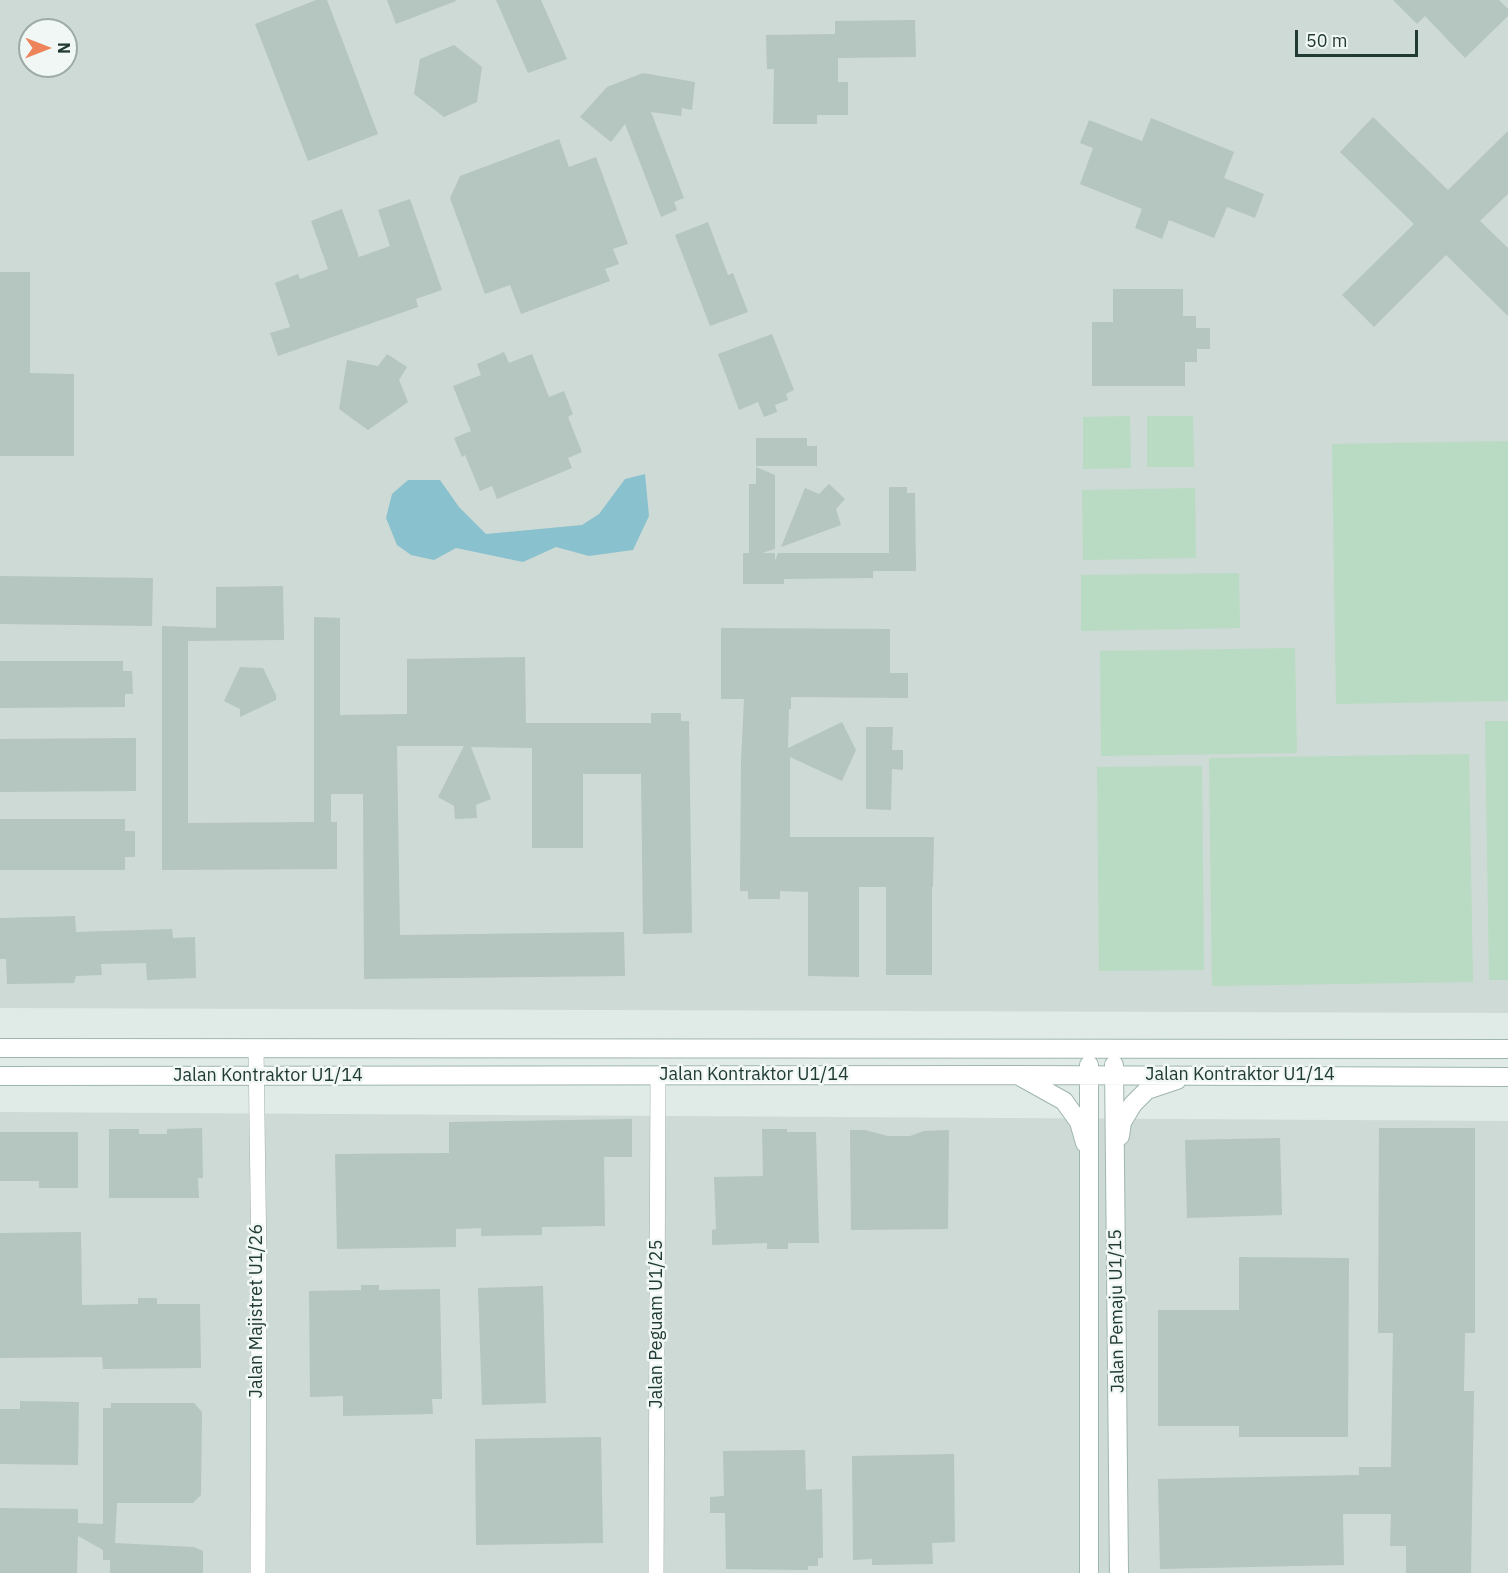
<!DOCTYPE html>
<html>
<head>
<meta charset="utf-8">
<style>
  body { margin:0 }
  #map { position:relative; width:1508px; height:1573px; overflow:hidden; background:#e0eae6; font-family:"IBM Plex Sans",sans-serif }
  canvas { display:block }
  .north { position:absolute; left:18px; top:18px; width:60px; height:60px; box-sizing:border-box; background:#f0f7f4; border:2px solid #9daba7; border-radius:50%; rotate:90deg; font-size:16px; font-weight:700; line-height:24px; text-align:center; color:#213a34 }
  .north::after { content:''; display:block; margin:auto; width:21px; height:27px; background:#ed845c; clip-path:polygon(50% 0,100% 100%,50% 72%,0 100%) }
  .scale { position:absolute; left:1295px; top:30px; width:123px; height:27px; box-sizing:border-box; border:3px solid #213a34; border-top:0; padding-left:8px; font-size:18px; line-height:21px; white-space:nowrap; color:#213a34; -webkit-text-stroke:4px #f0f7f4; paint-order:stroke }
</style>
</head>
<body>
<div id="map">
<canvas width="1508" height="1573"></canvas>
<div class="north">N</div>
<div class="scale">50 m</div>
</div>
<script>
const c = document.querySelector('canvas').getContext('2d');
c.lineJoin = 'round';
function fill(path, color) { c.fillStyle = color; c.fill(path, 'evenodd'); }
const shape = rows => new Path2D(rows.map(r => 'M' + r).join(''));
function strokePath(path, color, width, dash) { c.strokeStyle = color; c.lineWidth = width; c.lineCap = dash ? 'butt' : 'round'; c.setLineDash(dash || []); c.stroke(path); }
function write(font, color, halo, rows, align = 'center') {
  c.font = font + ' "IBM Plex Sans",sans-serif'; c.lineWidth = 5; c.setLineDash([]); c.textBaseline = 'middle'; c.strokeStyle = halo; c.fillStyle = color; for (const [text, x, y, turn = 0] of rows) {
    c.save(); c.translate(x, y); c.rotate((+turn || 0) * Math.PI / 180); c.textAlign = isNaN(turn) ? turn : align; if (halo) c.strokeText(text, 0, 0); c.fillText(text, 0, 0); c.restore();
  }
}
const built = shape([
  [0,0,1508,0,1508,1013,0,1008],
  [30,30,66,30,66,66,30,66],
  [0,1112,1508,1121,1508,1573,0,1573]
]);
const green = shape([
  [1130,416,1131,468,1083,469,1083,417],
  [1147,416,1193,416,1194,467,1147,467],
  [1508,441,1508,701,1336,704,1332,444],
  [1195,488,1196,558,1083,560,1082,490],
  [1239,573,1240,628,1081,631,1081,575],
  [1295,648,1297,753,1101,756,1100,651],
  [1485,721,1508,721,1508,980,1489,980],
  [1469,754,1473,982,1212,986,1209,758],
  [1202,766,1204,970,1099,971,1097,767]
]);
const water = shape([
  [645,474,649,516,633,550,589,556,556,547,523,562,456,548,434,560,411,555,397,545,386,518,392,494,408,480,440,480,459,507,486,534,582,525,599,514,625,479]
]);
const building = shape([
  [316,0,327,0,378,134,308,161,255,24],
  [387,0,455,0,456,1,396,24],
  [496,0,541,0,567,59,528,73],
  [1393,0,1499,0,1508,9,1508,16,1465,58,1425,16,1417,24],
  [915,20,916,57,838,58,838,82,848,82,848,115,817,115,817,124,773,124,774,69,767,69,766,35,835,34,835,21],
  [454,45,482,67,477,102,444,117,414,94,420,59],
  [643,73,695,82,692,110,682,108,681,116,651,112,684,198,674,202,677,210,661,217,625,124,611,142,580,117,607,87],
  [1373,117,1448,190,1508,131,1508,194,1480,221,1508,248,1508,316,1446,255,1374,327,1342,295,1414,224,1340,152],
  [1151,118,1234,152,1224,178,1264,194,1255,218,1227,207,1214,238,1169,220,1162,239,1135,228,1142,209,1080,184,1093,148,1080,143,1089,120,1142,141],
  [559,139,569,167,596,157,628,244,613,249,619,264,605,269,610,281,521,314,510,285,485,294,450,198,460,176],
  [410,199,442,290,416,299,418,307,278,356,270,333,290,327,275,283,298,274,300,279,328,269,311,221,342,209,359,257,390,246,378,210],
  [708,222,728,275,733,273,748,312,710,326,675,235],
  [0,272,30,272,30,373,74,374,74,456,0,456],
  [1113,289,1183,289,1183,316,1196,316,1196,328,1210,328,1210,349,1197,349,1197,362,1185,362,1185,386,1092,386,1092,322,1113,322],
  [772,334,794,390,786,394,788,400,775,405,777,412,764,417,758,402,739,410,718,354],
  [504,352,509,363,532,354,549,397,564,391,573,414,568,417,582,452,568,458,572,468,497,499,492,486,480,491,465,455,462,457,454,438,471,431,453,386,481,375,477,364],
  [387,354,407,367,399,380,408,402,368,430,339,409,347,360,378,366],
  [756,438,807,438,807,446,817,446,817,466,756,466],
  [756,467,775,475,775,549,762,553,775,553,775,561,778,553,889,553,889,487,907,487,907,493,915,493,916,571,873,571,873,578,784,579,784,584,743,584,743,553,749,553,749,484,756,484],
  [829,484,845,499,836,509,841,525,781,547,805,488,819,494],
  [0,576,153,578,152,626,0,624],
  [283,586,284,640,188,641,188,823,314,822,314,617,340,618,340,715,407,714,407,659,525,657,526,723,651,723,651,713,681,713,681,721,689,721,692,933,643,934,641,774,583,774,583,848,532,848,532,748,471,747,491,799,476,805,477,818,455,819,454,806,438,797,464,746,397,746,400,935,624,932,625,976,364,979,363,794,331,794,331,822,337,822,337,869,162,870,162,626,216,628,216,587],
  [721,628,890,629,890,673,908,673,908,698,791,697,791,709,789,709,788,748,842,722,856,750,842,781,790,757,790,837,934,837,933,887,932,887,932,975,886,975,886,887,859,887,859,977,808,976,808,892,780,891,780,899,748,899,748,891,740,891,741,761,744,699,721,699],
  [0,661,123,661,123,671,132,671,133,694,125,694,125,707,0,708],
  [240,667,263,668,276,695,276,700,240,717,240,709,224,701],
  [866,727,893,727,892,750,903,750,903,770,892,769,891,810,866,809],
  [136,738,136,791,0,792,0,739],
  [0,819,125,819,125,831,135,831,135,857,125,857,125,870,0,870],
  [75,916,76,932,172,929,173,938,195,937,196,978,147,980,146,963,101,964,102,975,76,976,74,983,7,984,6,959,0,959,0,918],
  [632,1119,632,1157,604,1157,605,1226,542,1227,542,1235,481,1236,481,1228,456,1229,456,1247,337,1249,335,1154,449,1153,449,1122],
  [202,1128,203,1178,198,1178,199,1198,109,1198,109,1129,139,1129,139,1134,167,1134,167,1129],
  [1379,1128,1475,1128,1475,1333,1465,1333,1464,1391,1474,1391,1471,1573,1406,1573,1406,1546,1390,1546,1391,1514,1343,1514,1344,1565,1160,1569,1158,1479,1359,1475,1359,1467,1391,1467,1393,1333,1378,1333],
  [762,1129,787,1129,787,1132,816,1132,819,1243,788,1243,788,1249,767,1249,767,1243,712,1245,712,1230,716,1229,714,1177,763,1176],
  [850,1130,865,1130,888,1136,910,1136,924,1131,949,1130,948,1229,851,1230],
  [0,1132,78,1132,78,1188,39,1188,39,1181,0,1181],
  [1280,1138,1282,1215,1187,1218,1185,1140],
  [81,1232,82,1305,138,1304,138,1298,157,1298,157,1304,200,1304,201,1368,103,1369,102,1357,0,1358,0,1233],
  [1239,1257,1349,1258,1348,1437,1239,1437,1239,1426,1158,1426,1158,1310,1239,1310],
  [361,1285,379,1285,379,1290,440,1289,442,1399,432,1399,433,1414,343,1416,343,1396,310,1397,309,1291,361,1290],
  [543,1286,546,1403,482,1405,478,1288],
  [20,1401,79,1402,78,1465,0,1464,0,1409,20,1409],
  [111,1403,194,1403,202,1412,201,1495,193,1503,117,1503,115,1543,194,1547,203,1551,203,1573,110,1573,110,1560,103,1560,103,1550,78,1536,77,1573,0,1573,0,1508,78,1509,78,1523,103,1524,103,1408,111,1408],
  [601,1437,603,1543,476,1545,475,1439],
  [805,1450,806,1490,822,1489,823,1558,818,1558,818,1566,808,1566,808,1570,726,1569,725,1513,710,1513,710,1497,724,1496,723,1451],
  [954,1454,955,1542,932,1543,933,1564,872,1565,872,1559,853,1560,852,1456]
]);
const street = shape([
  [256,1048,259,1263,258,1573],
  [656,1573,658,1075]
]);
const secondary = shape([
  [0,1048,1508,1049],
  [1114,1065,1119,1573],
  [0,1076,1016,1075,1508,1077],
  [1019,1076,1064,1101,1079,1122,1085,1143],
  [1120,1136,1122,1122,1133,1104,1147,1090,1177,1080],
  [1089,1573,1089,1065]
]);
const streetNames = [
  ["Jalan Kontraktor U1/14",754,1075],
  ["Jalan Kontraktor U1/14",1240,1075],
  ["Jalan Kontraktor U1/14",268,1076],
  ["Jalan Majistret U1/26",257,1311,-90],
  ["Jalan Pemaju U1/15",1117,1311,-91],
  ["Jalan Peguam U1/25",657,1324,-90]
];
fill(built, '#cedad5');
fill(green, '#b9dbc3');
fill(water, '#89c1ce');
fill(building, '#b5c5bf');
strokePath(street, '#a3b2ad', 16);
strokePath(secondary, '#9fb6ae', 20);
strokePath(street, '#fff', 15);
strokePath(secondary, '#fff', 18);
write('18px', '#213a34', '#f0f7f4', streetNames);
</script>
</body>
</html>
